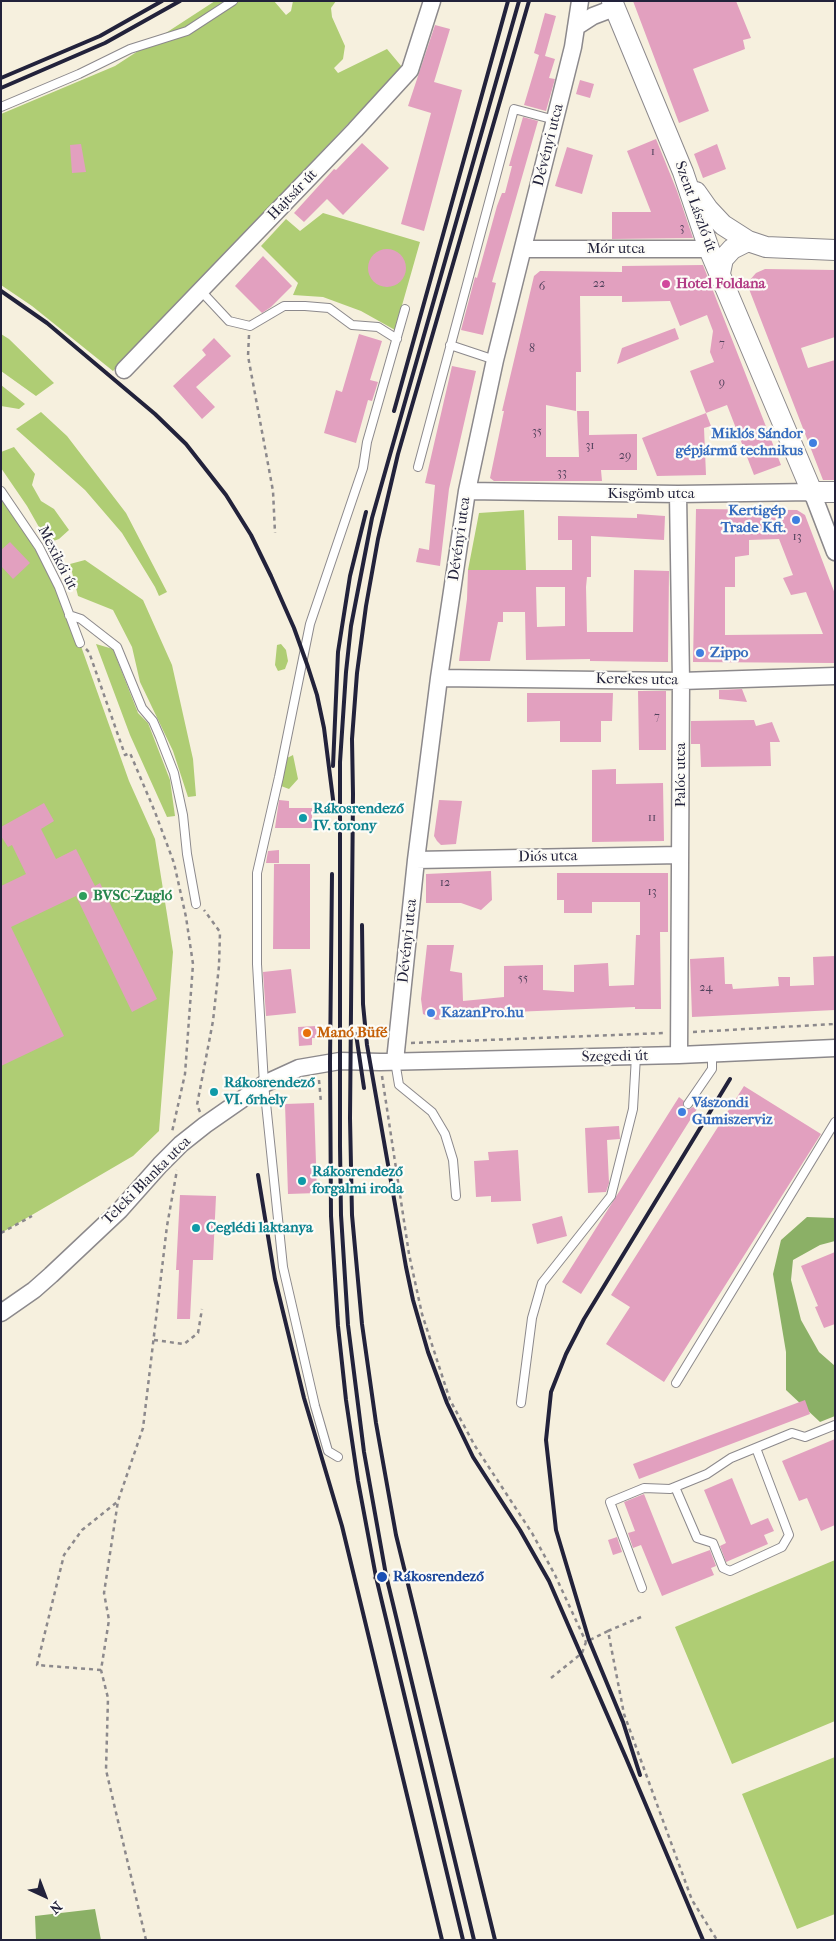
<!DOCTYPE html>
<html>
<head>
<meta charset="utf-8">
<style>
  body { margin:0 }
  #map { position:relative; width:836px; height:1941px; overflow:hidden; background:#f6f0de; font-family:"IM FELL French Canon",serif }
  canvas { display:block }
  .frame { position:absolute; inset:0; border:2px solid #22223b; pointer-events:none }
  .north { position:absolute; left:20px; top:1871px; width:50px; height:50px; -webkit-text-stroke:4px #fdfcf7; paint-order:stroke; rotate:137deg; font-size:14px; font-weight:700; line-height:20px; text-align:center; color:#22223b }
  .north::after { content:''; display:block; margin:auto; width:18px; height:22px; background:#22223b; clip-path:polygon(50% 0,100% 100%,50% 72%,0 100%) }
</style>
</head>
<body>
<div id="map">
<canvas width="836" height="1941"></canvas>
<div class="frame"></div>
<div class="north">N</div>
</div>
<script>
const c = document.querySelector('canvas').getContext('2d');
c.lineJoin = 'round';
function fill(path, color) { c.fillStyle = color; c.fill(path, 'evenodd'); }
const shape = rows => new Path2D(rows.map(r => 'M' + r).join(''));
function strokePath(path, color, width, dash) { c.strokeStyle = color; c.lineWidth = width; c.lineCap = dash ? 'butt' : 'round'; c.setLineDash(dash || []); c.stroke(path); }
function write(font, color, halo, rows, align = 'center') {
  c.font = font + ' "IM FELL French Canon",serif'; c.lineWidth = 4.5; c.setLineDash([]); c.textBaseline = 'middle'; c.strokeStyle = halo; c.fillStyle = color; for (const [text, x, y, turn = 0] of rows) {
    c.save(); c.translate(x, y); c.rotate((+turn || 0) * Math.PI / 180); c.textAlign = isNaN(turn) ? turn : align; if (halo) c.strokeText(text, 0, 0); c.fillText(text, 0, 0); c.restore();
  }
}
const green = shape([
  [215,1,274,1,286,15,291,11,293,1,336,1,331,8,332,17,345,46,343,59,334,68,338,73,387,49,402,67,113,371,32,306,1,285,1,114,115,66],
  [323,213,420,242,395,330,361,311,323,297,293,295,298,283,261,246,286,219,300,231],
  [1,334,9,339,54,383,36,396,1,371],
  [1,385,25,404,19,409,1,406],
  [41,412,67,436,126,513,167,592,159,596,155,587,122,533,85,490,16,429],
  [14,447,35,474,32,485,41,501,54,509,69,530,59,539,48,543,27,506,1,468,1,452],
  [1,495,10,506,56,586,82,649,129,781,155,839,173,952,159,1131,133,1156,1,1233],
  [524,510,526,571,468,570,479,513],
  [85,560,143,600,172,665,193,759,196,796,188,797,173,751,140,682,132,647,113,610,78,596,70,564],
  [96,644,113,649,138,713,148,723,170,780,175,816,167,817,130,735],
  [281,644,286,650,288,661,285,669,278,671,275,665,277,645],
  [293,755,298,779,289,789,281,786,287,758],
  [835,1560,835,1721,732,1764,675,1627],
  [835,1757,835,1914,797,1929,742,1794]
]);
const forest = shape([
  [807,1217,835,1218,835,1241,820,1245,793,1260,791,1280,801,1320,819,1352,835,1366,835,1416,820,1422,786,1390,786,1352,773,1274,781,1240],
  [95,1909,101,1940,36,1940,35,1916]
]);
const building = shape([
  [633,1,736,1,751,38,743,40,745,49,693,69,709,111,679,123],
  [545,13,556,16,545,56,555,59,549,78,555,79,546,111,524,105,539,55,534,53],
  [435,25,450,29,434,82,462,90,424,231,401,224,431,113,408,106],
  [580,80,594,84,590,98,576,94],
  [523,117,538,121,492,282,496,283,483,335,461,330,475,277,477,278,497,206,502,193,505,193,512,166,509,166],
  [656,139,677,191,693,238,612,239,612,212,651,212,627,151],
  [362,143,389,168,343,215,327,199,304,222,294,213,334,169,336,170],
  [81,144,86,172,72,173,70,145],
  [717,144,726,169,703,178,694,154],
  [567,147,593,155,582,194,555,186],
  '368 268a19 19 0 1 1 38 0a19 19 0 1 1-38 0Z',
  [263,256,292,286,271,307,262,313,235,286],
  [703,265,781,465,754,475,727,405,706,413,690,371,714,362,710,352,713,331,707,315,680,326,670,301,622,302,622,296,580,296,581,372,576,372,576,411,546,405,546,457,579,457,577,411,589,411,589,435,637,434,637,470,601,470,602,481,494,481,490,478,504,411,502,411,534,276,540,271,622,272,622,266],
  [765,269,835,270,835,337,801,348,808,368,835,360,835,480,823,480,749,289,749,281,756,273],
  [675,328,679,339,617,364,622,348],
  [359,334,382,341,370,380,378,382,372,401,368,400,356,443,324,433,336,390,342,392],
  [214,338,231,356,196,387,215,407,202,419,173,386,206,355,202,350],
  [452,366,476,371,449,489,440,566,416,562,419,548,429,550,435,485,425,483],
  [706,413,711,426,704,428,706,475,657,476,642,438],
  [696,509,797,510,805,515,835,594,835,663,693,662],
  [779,539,793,575,783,578,791,595,806,592,823,634,725,635,725,587,735,587,735,557,749,555,749,540],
  [637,514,665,516,664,540,591,536,591,577,587,577,586,587,587,632,633,632,634,570,669,571,668,662,590,661,590,659,526,660,525,612,503,612,503,622,498,622,490,661,459,661,467,599,468,570,572,570,572,540,558,540,558,516,637,518],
  [536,587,565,587,565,626,537,627],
  [10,542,30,563,13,579,1,566,1,550],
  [742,689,747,702,719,699,719,690],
  [638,691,666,691,666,750,639,750],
  [527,693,613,693,612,721,601,721,601,742,560,742,560,721,527,722],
  [754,720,756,726,772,722,780,742,770,742,771,766,701,767,700,744,691,744,691,721],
  [616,769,616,784,663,783,664,841,592,842,592,770],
  [279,800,289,801,289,808,312,808,312,828,275,828],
  [439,800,462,801,456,844,441,845,437,841,434,836],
  [44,803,54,821,41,829,56,859,76,849,95,886,100,883,157,999,132,1012,76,896,11,927,64,1036,1,1066,1,886,26,874,12,845,8,847,1,836,1,827],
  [279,850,279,863,266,863,268,851],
  [274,864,310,864,310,949,273,949],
  [491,871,492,900,481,910,461,903,426,903,426,874],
  [557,873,668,873,668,932,660,932,661,1009,635,1009,635,1007,488,1013,436,1020,423,1014,421,999,427,945,454,945,450,971,462,973,463,1001,504,997,504,966,543,965,543,990,574,992,574,965,608,963,609,986,634,985,636,935,640,935,640,902,592,902,592,913,564,913,564,900,557,900],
  [835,956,835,1010,692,1017,690,959,724,957,725,984,732,984,733,989,779,986,778,977,790,977,790,986,814,985,813,957],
  [291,969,296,1013,266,1016,263,972],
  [316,1026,317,1038,312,1038,312,1045,299,1046,298,1027],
  [744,1086,821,1134,664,1382,606,1344,630,1307,611,1295],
  [679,1097,684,1101,683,1106,685,1109,690,1109,693,1107,697,1109,581,1294,562,1282],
  [314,1103,317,1193,288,1194,285,1104],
  [619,1126,620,1139,607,1140,609,1183,606,1192,588,1193,585,1128],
  [518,1150,521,1201,491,1202,491,1196,476,1197,474,1161,489,1160,488,1152],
  [180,1195,216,1196,213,1260,193,1260,190,1319,177,1319,179,1270,176,1270],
  [562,1216,567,1236,537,1244,532,1224],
  [835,1252,835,1324,824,1328,815,1307,818,1306,801,1266],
  [805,1400,810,1414,639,1479,633,1464],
  [835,1439,835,1525,821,1531,807,1498,799,1501,782,1461],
  [732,1478,751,1525,768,1518,774,1531,764,1535,768,1544,726,1562,720,1546,726,1543,704,1490],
  [644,1494,672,1564,710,1550,716,1566,711,1568,714,1575,662,1596,641,1545,633,1548,628,1533,635,1531,624,1502],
  [617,1537,622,1552,613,1555,608,1540]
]);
const path = shape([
  [249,335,248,356,273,491,275,533],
  [86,649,89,652,125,755,130,753,155,812,174,863,186,917,193,964,185,1074,172,1132],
  [693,1032,835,1024],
  [411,1043,665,1033],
  [382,1076,409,1254,422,1314,450,1400,475,1446,532,1533,555,1575,586,1642],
  [319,1080,321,1103],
  [200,1112,197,1105,213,1021,219,966,220,932,204,910],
  [1,1233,32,1216],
  [154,1340,184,1344,198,1333,202,1309],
  [373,1578,390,1575],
  [641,1617,608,1631,624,1714,692,1900,717,1940],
  [101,1670,37,1665,64,1555,82,1530,117,1502],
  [551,1678,582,1653,586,1642,608,1631],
  [146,1940,106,1770,108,1698,101,1670,109,1620,104,1593,118,1501,143,1428,167,1226,177,1170]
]);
const service = shape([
  [1,107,79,74,130,49,187,31,233,1],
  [201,291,229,321,250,326,284,306,305,306,329,308,352,325,378,327,397,339],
  [450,345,495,360],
  [418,467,514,109,555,120],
  [1,491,39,547,59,587,80,643],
  [69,615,81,619,117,647,142,708,153,721,160,737,174,773,183,815,187,854,196,904],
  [395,1061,399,1085,432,1112,445,1134,453,1160,456,1196],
  [688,1104,712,1069,712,1054],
  [676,1383,835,1122],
  [521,1403,532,1318,542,1283,611,1196,633,1109,636,1056],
  [338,1457,328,1451,315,1406,283,1267,264,1084,257,964,257,873,279,777,310,624,363,468,367,442,405,309],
  [675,1487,697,1538,713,1543,723,1568,730,1571,782,1547,789,1535,756,1448],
  [642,1588,610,1502,644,1488,670,1489,707,1474,731,1458,792,1433,805,1437,835,1425]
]);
const minor = shape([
  [576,27,593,16,614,8],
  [523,249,709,249],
  [124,370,355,130,410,70,432,1],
  [467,491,678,494,812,492,835,552],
  [678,494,681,681,679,1055],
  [439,678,681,681,835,676],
  [416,860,680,855],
  [395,1061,416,860,439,678,467,491,495,360,573,47,580,1],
  [1,1313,34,1290,51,1275,120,1210,160,1165,181,1144,205,1125,264,1084,299,1068,340,1061,380,1062,679,1055,835,1048]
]);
const tertiary = shape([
  [612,1,683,172,709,249,812,492,835,492],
  [696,192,708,209,723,225,748,241,766,247,835,250],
  [720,273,723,259,732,249,748,241]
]);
const rail = shape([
  [1,78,100,36,162,1],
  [1,88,105,43,180,1],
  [1,291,47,323,155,414,186,444,226,495,251,535,271,576,294,628,308,667,317,695,324,728,334,807],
  [394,411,508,1],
  [333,766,338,652,350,576,366,512],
  [332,874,330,1062,331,1216,338,1326,346,1400,358,1481,376,1577,463,1940],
  [362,925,363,1004,367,1045,406,1267,413,1300,428,1352,447,1403,473,1457,520,1530,549,1581,626,1758,703,1940],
  [356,1034,364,1088],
  [258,1175,275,1279,304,1398,342,1526,442,1940],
  [640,1775,623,1722,589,1640,556,1530,546,1440,551,1392,566,1354,584,1319,730,1079],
  [474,1940,386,1575,364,1452,348,1325,341,1215,340,1146,340,762,346,672,351,626,372,518,519,1],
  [495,1940,396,1535,376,1423,362,1324,352,1215,350,1118,353,794,352,739,357,673,366,606,378,539,398,454,529,1]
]);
const markers = [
  [666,284,5,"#d1479c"],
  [813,443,5,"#3f7fe0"],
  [796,520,5,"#3f7fe0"],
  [700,653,5,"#3f7fe0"],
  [303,818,5,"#0f9aa8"],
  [83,896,5,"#2e9e5b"],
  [431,1013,5,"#3f7fe0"],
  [307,1033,5,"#e8710a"],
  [214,1092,5,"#0f9aa8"],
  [682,1112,5,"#3f7fe0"],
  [302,1181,5,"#0f9aa8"],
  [196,1228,5,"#0f9aa8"],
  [382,1577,6,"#1a4fb4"]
];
const numberNames = [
  ["1",653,152],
  ["3",682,228],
  ["22",599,284],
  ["6",542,287],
  ["7",722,344],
  ["8",532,349],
  ["9",722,383],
  ["35",537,432],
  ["31",590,446],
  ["29",625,456],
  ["33",562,473],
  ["13",797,537],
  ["7",657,717],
  ["11",652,818],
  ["12",445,883],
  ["13",652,892],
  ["55",523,979],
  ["24",706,988]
];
const streetNames = [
  ["Dévényi utca",549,145,-76],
  ["Hajtsár út",293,195,-46],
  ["Szent László út",695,207,70],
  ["Mór utca",616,249],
  ["Kisgömb utca",651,494],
  ["Dévényi utca",460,539,-82],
  ["Mexikói út",57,558,63],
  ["Kerekes utca",637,680,1],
  ["Palóc utca",681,775,-90],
  ["Diós utca",548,857,-1],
  ["Dévényi utca",408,941,-84],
  ["Szegedi út",615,1057,-1],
  ["Teleki Blanka utca",147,1181,-45]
];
const hotelNames = [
  ["Hotel Foldana",676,284]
];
const shopNames = [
  ["Miklós Sándor",803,434,"right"],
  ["gépjármű technikus",803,451,"right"],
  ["Kertigép",786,511,"right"],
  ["Trade Kft.",786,528,"right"],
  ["Zippo",710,653],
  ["KazanPro.hu",441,1013],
  ["Vászondi",692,1103],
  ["Gumiszerviz",692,1120]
];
const cultureNames = [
  ["Rákosrendező",313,809],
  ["IV. torony",313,826],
  ["Rákosrendező",224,1083],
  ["VI. őrhely",224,1100],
  ["Rákosrendező",312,1172],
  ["forgalmi iroda",312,1189],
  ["Ceglédi laktanya",206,1228]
];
const leisureNames = [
  ["BVSC-Zugló",93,896]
];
const foodNames = [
  ["Manó Büfé",317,1033]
];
const transitNames = [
  ["Rákosrendező",393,1577]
];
fill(green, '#afcd74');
fill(forest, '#8bb066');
fill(building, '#e2a0bf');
strokePath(service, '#8c898c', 10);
strokePath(minor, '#8c898c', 19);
strokePath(tertiary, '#8c898c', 22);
strokePath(path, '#8c898c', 2.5, [4, 4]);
strokePath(service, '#fff', 8);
strokePath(minor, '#fff', 16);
strokePath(tertiary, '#fff', 20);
strokePath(rail, '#22223b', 4);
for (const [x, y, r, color] of markers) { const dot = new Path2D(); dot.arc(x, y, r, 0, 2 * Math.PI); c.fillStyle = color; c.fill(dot); strokePath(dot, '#fdfcf7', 2); }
write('12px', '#52425c', null, numberNames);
write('15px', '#22223b', '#fdfcf7', streetNames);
write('bold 15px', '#b23c85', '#fdfcf7', hotelNames, 'left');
write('bold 15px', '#366cbe', '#fdfcf7', shopNames, 'left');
write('bold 15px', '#0d838f', '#fdfcf7', cultureNames, 'left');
write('bold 15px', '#27864d', '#fdfcf7', leisureNames, 'left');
write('bold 15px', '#c56008', '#fdfcf7', foodNames, 'left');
write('bold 15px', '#164399', '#fdfcf7', transitNames, 'left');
</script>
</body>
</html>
